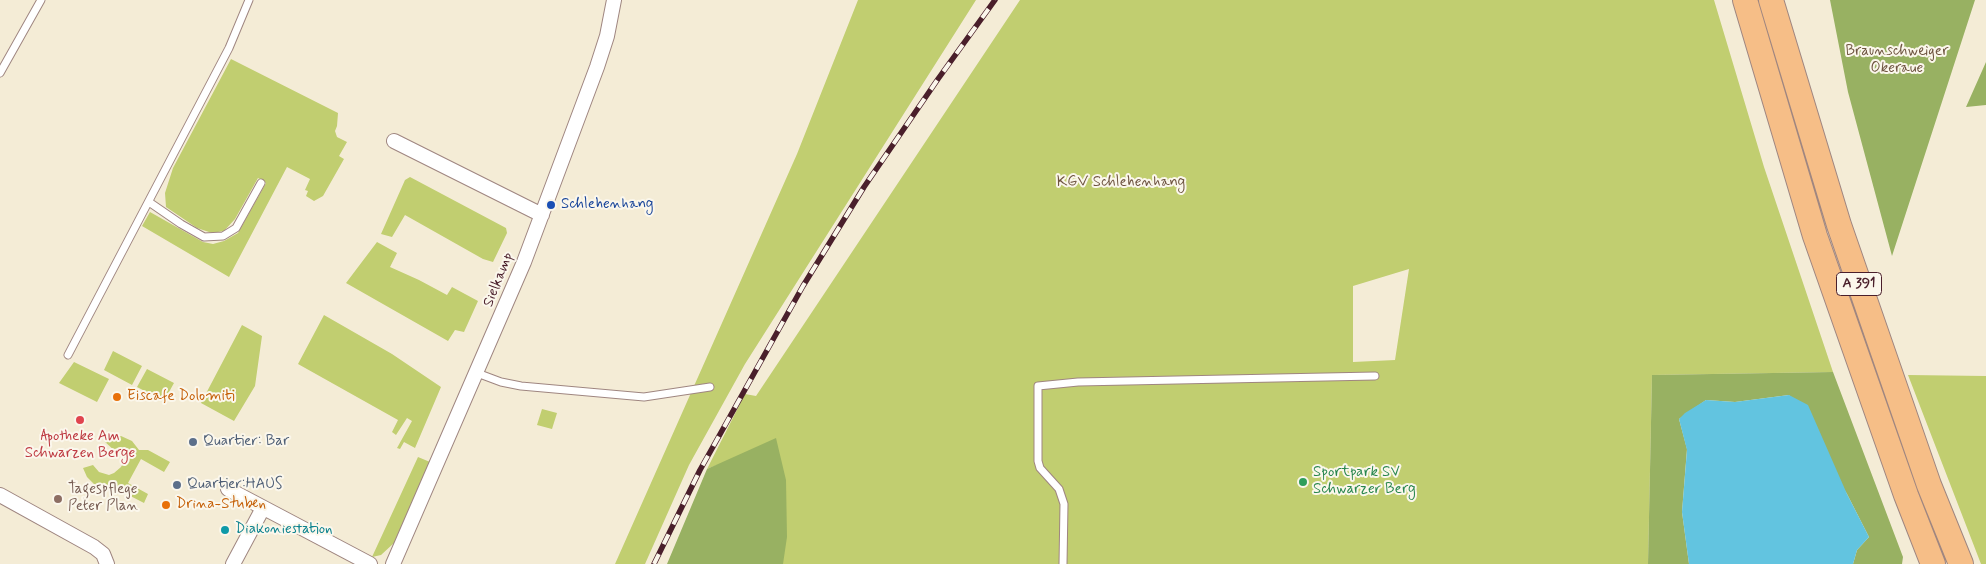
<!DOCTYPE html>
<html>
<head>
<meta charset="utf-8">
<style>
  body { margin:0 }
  canvas { display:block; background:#f4ecd6 }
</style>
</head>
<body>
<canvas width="1986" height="564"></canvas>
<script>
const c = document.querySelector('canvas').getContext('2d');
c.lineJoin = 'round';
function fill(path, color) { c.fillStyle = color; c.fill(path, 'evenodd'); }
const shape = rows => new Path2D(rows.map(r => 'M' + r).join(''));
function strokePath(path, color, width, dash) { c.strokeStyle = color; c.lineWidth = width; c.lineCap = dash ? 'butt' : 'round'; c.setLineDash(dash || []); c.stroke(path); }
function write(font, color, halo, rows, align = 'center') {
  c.font = font + ' Mynerve,sans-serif'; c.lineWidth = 4; c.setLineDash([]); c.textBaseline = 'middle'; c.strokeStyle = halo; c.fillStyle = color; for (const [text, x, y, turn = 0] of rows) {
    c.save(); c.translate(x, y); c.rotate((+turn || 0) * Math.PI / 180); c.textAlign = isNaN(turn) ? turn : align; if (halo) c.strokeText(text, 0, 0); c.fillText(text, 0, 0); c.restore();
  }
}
const green = shape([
  [858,0,976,0,745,364,689,465,645,564,615,564,797,154],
  [1020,0,1714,0,1764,167,1833,372,1652,375,1648,564,675,564,717,465,707,469,745,394,756,396],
  [1409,269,1395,360,1353,362,1353,286],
  [231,59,338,113,337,126,335,131,337,137,347,142,339,156,344,159,323,196,314,201,306,196,308,191,305,190,310,179,287,167,229,277,142,226,150,212,203,242,213,244,224,241,238,233,266,183,258,178,235,219,224,231,212,233,197,228,166,207,165,193,173,168],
  [410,177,506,228,507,233,493,262,483,259,405,215,392,237,381,234,405,180],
  [377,242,397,253,390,267,419,280,447,295,452,287,478,301,464,332,455,330,448,341,346,283],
  [324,315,392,354,441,387,415,448,404,442,400,449,397,448,412,421,407,418,396,435,392,432,398,420,298,364],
  [242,325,262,336,255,386,234,421,201,403],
  [113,351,142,366,132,385,104,370],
  [74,362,109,379,97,402,59,383],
  [147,369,174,383,164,401,137,387],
  [1908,375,1986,376,1986,564,1981,564],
  [542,409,557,413,552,429,537,425],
  [121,436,132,441,139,450,148,450,170,462,164,472,141,459,128,483,148,494,144,503,113,487,104,488,94,484,87,477,83,468,93,465,99,472,109,475,114,473,121,467,124,461,122,453,116,452,104,441,112,437],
  [418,457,430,462,394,543,381,555,372,557]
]);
const forest = shape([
  [1830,0,1975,0,1892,256,1848,92],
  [1986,62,1986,105,1966,107],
  [1833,372,1903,557,1902,564,1853,564,1857,550,1869,537,1847,494,1789,395,1735,402,1706,400,1679,419,1687,449,1682,512,1689,564,1648,564,1652,375],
  [776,438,786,480,787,537,783,564,667,564,707,469]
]);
const water = shape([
  [1789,395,1808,405,1847,494,1869,537,1857,550,1853,564,1689,564,1682,512,1687,450,1679,419,1685,413,1706,400,1735,402]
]);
const lane = shape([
  [0,73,41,0],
  [149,202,181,224,204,237,223,236,236,228,261,183],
  [68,355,229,48,249,0],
  [477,373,501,382,521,386,644,397,710,387],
  [1063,564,1064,504,1059,489,1040,468,1038,461,1038,386,1078,382,1375,376]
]);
const street = shape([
  [394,141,542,215],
  [228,489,370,564],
  [0,495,94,547,103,554,107,564],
  [233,564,263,508],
  [393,564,524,262,597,67,607,36,614,0]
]);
const highway = shape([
  [1745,0,1815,236,1906,495,1933,564],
  [1771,0,1839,225,1929,485,1961,564]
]);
const rail = shape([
  [654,564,700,470,803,286,864,187,938,79,995,0]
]);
const markers = [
  [551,205,5,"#1a4fb4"],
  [117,397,5,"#e8710a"],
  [80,420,5,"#e0444e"],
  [193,442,5,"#5c6f8a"],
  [1303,482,5,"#2e9e5b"],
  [177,485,5,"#5c6f8a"],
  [58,499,5,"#8d6e63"],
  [166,505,5,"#e8710a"],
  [225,530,5,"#0f9aa8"]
];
const shields = [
  [1859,284,45]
];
const shieldNames = [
  ["A 391",1859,284]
];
const parkNames = [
  ["Braunschweiger",1897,52],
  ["Okeraue",1897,69],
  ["KGV Schlehenhang",1121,183]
];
const transitNames = [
  ["Schlehenhang",561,205]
];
const streetNames = [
  ["Sielkamp",499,280,-68]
];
const foodNames = [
  ["Eiscafe Dolomiti",127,397],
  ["Drina-Stuben",176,505]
];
const healthNames = [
  ["Apotheke Am",80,437],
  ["Schwarzen Berge",80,454]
];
const serviceNames = [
  ["Quartier: Bar",203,442],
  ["Quartier:HAUS",187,485]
];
const leisureNames = [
  ["Sportpark SV",1313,473],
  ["Schwarzer Berg",1313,490]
];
const educationNames = [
  ["Tagespflege",68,490],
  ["Peter Plan",68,507]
];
const cultureNames = [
  ["Diakoniestation",235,530]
];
fill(green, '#c1ce70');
fill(forest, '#98b162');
fill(water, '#62c4e0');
strokePath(lane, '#9f8680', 9);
strokePath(street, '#9f8680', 16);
strokePath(highway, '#9f8680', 26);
strokePath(lane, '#fff', 7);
strokePath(street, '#fff', 14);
strokePath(highway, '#f6be87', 24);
strokePath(rail, '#4a1f2b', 5.5);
strokePath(rail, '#fbf7ec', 4, [11]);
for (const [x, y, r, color] of markers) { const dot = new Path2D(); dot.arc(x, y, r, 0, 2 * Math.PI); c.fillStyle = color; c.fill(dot); strokePath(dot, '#fbf7ec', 2); }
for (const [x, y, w] of shields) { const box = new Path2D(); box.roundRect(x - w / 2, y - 11.5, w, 23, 4); c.fillStyle = '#fbf7ec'; c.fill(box); strokePath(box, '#4a1f2b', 1); }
write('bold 14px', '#4a1f2b', null, shieldNames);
write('15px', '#6e5440', '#fbf7ec', parkNames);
write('15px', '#164399', '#fbf7ec', transitNames, 'left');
write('15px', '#4a1f2b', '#fbf7ec', streetNames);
write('15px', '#c56008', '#fbf7ec', foodNames, 'left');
write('15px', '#be3a42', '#fbf7ec', healthNames);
write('15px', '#4e5e75', '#fbf7ec', serviceNames, 'left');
write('15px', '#27864d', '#fbf7ec', leisureNames, 'left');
write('15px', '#785e54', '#fbf7ec', educationNames, 'left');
write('15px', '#0d838f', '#fbf7ec', cultureNames, 'left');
</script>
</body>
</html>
